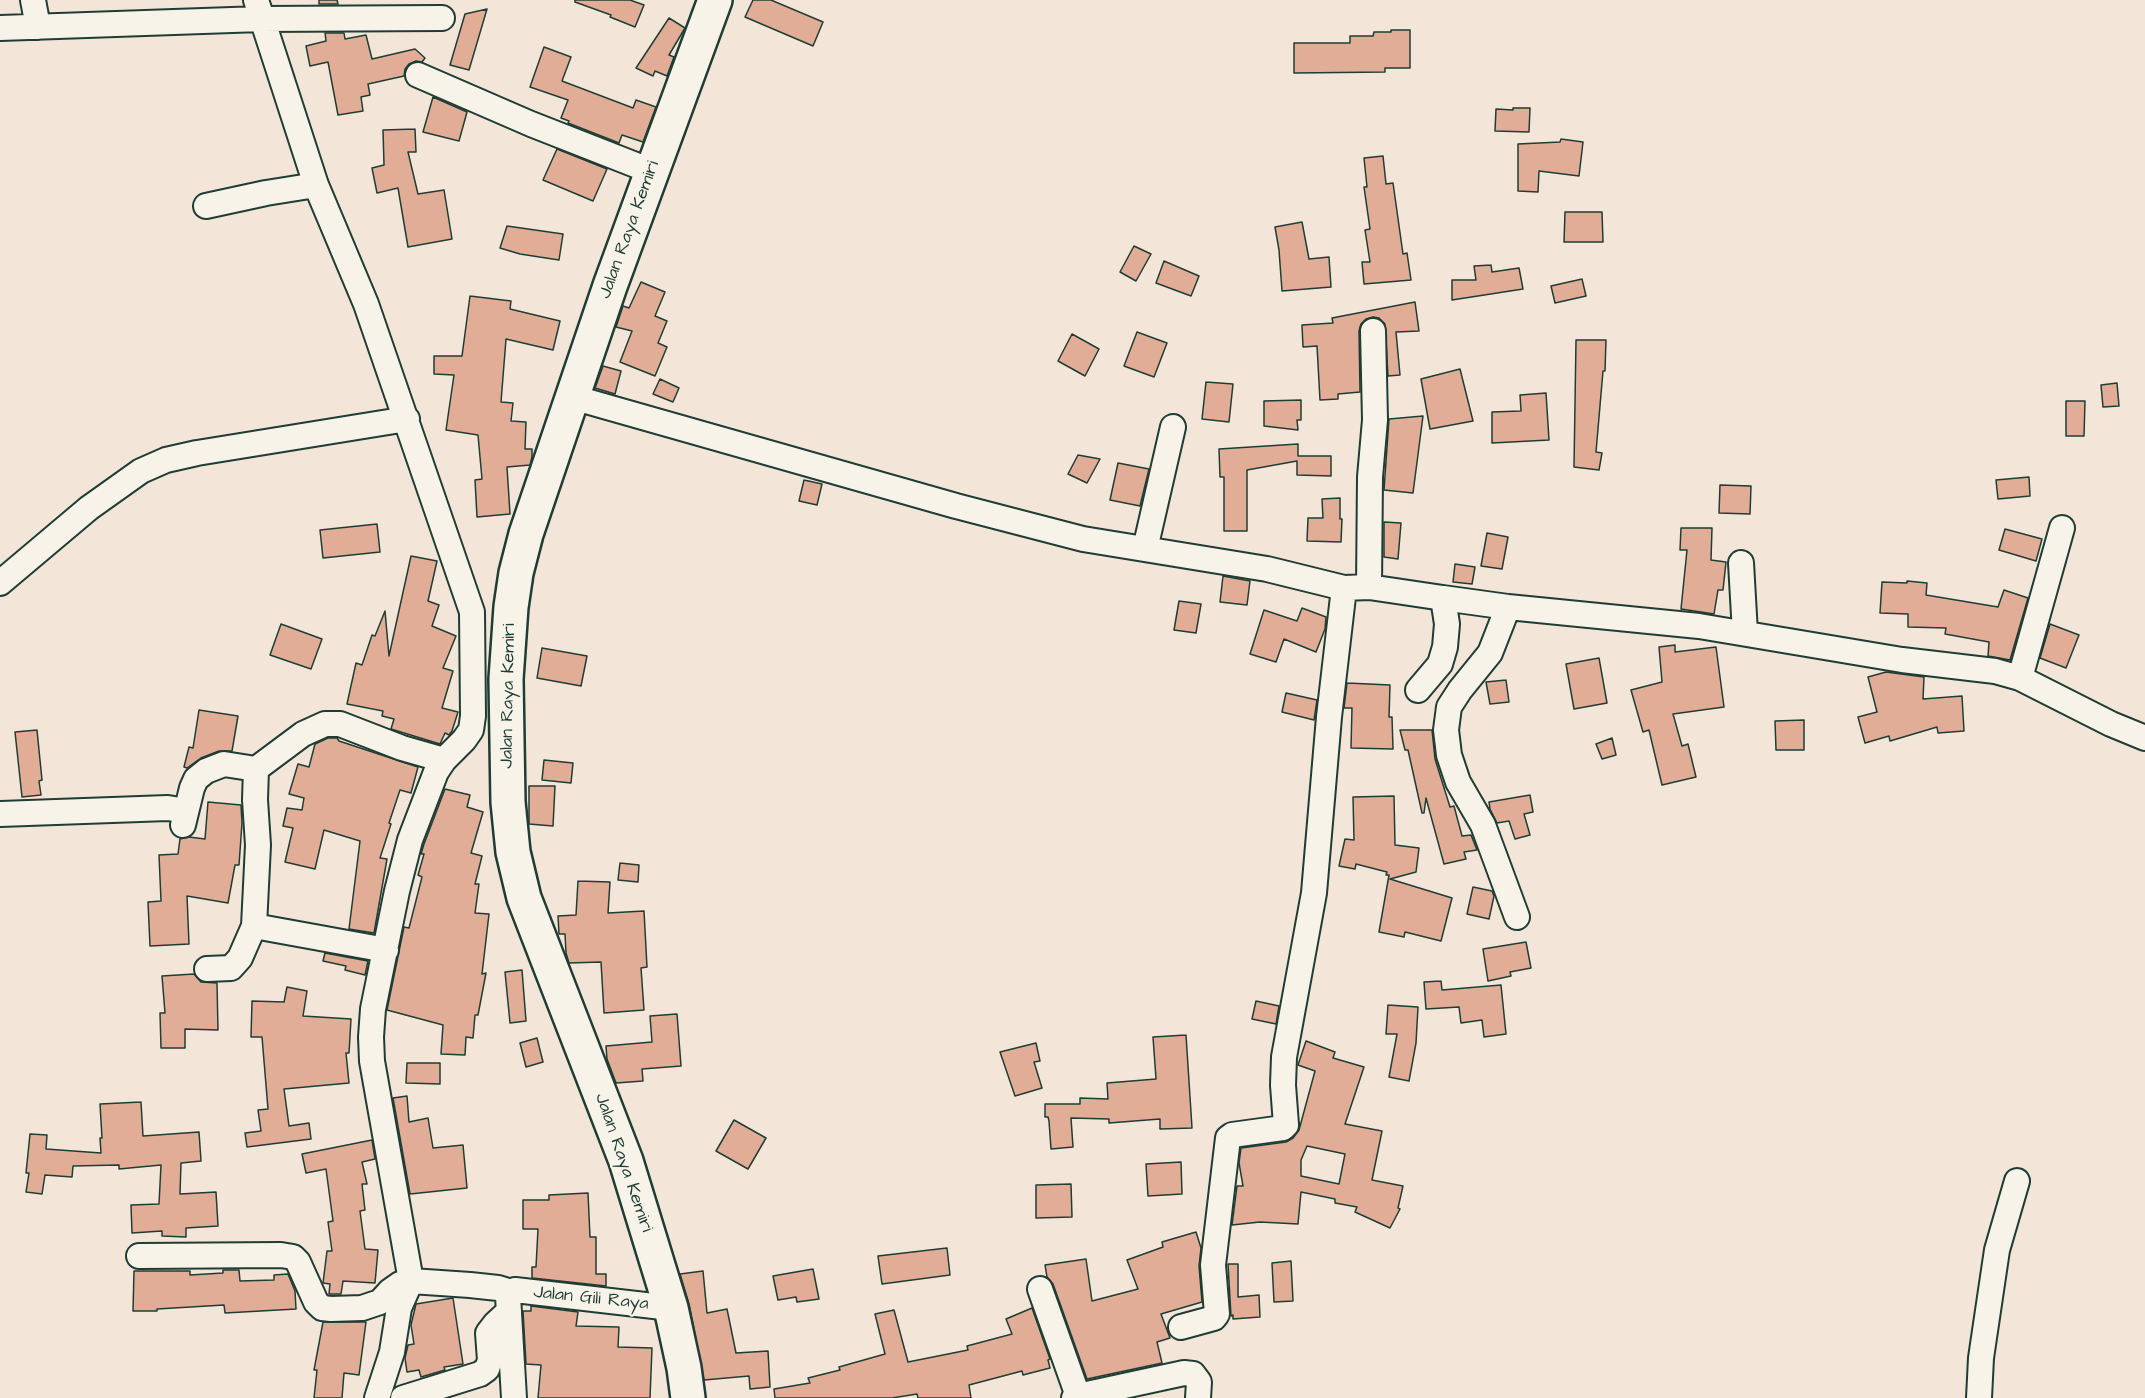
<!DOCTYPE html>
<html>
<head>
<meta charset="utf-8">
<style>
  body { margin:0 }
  canvas { display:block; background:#f3e5d8 }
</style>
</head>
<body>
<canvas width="2145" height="1398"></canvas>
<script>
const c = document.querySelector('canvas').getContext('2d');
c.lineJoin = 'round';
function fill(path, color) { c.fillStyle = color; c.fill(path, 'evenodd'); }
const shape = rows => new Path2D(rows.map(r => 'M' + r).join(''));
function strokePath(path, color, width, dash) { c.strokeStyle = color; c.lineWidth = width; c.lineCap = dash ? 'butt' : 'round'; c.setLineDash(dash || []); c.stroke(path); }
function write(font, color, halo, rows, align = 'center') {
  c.font = font + ' "Architects Daughter",sans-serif'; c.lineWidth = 4.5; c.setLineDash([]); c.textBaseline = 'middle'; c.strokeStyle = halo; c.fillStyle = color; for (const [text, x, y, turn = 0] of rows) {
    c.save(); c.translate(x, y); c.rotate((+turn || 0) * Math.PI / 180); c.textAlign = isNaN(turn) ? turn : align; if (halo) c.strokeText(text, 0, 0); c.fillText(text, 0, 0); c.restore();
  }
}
const building = shape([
  [319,0,337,0,338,4,319,4,319,0],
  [575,0,630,0,644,5,635,27,610,17,611,15,575,2,575,0],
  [753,0,771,0,823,22,813,46,745,17,753,0],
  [487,9,469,70,450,65,465,14,487,9],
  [669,18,685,28,669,55,674,57,667,76,655,71,653,76,636,68,669,18],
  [1391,30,1410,30,1410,68,1385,68,1385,72,1294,73,1294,43,1350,43,1350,36,1373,36,1374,32,1391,32,1391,30],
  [325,33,344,33,345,39,366,35,372,59,415,49,425,58,422,62,416,61,409,64,405,69,404,76,368,84,370,95,361,97,363,111,338,115,328,62,310,66,306,46,326,41,325,33],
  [544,47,571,57,562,81,633,108,636,100,656,107,643,142,622,135,619,143,568,123,569,121,561,118,568,100,530,87,544,47],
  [433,97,467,112,459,141,423,132,433,97],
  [1513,108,1530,108,1529,132,1495,131,1496,109,1513,110,1513,108],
  [415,129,416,152,408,152,418,194,444,190,452,239,408,247,398,188,377,193,372,168,384,165,383,130,415,129],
  [1561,139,1583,142,1579,176,1539,171,1538,192,1518,191,1518,144,1560,142,1561,139],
  [557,149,607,169,593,201,543,180,557,149],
  [1383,156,1386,184,1393,183,1403,254,1407,253,1411,280,1364,284,1362,262,1370,262,1365,230,1370,229,1364,187,1367,187,1364,158,1383,156],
  [1565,212,1602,212,1603,242,1564,242,1565,212],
  [1302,222,1309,259,1329,257,1331,287,1282,291,1279,250,1275,227,1302,222],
  [507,226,563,234,559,260,520,254,500,248,507,226],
  [1134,246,1151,254,1136,281,1120,272,1134,246],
  [1164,261,1199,276,1191,296,1156,283,1164,261],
  [1491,265,1492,272,1519,268,1523,289,1452,300,1452,280,1476,280,1474,266,1491,265],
  [1582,279,1586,296,1555,303,1551,286,1582,279],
  [641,282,665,292,655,316,667,321,658,343,667,347,655,376,620,362,632,331,616,327,623,306,629,308,641,282],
  [470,296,511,301,510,309,560,321,553,350,506,339,501,402,513,403,511,421,526,422,525,449,532,449,532,457,530,465,507,467,510,514,477,517,475,480,482,479,478,435,446,430,454,375,434,374,434,356,462,356,470,296],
  [1415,302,1419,331,1396,332,1400,375,1388,376,1385,324,1379,318,1373,317,1366,319,1361,324,1359,331,1360,392,1338,394,1338,399,1320,400,1317,346,1303,347,1302,325,1333,323,1332,318,1415,302],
  [1137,332,1167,343,1154,377,1124,366,1137,332],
  [1072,334,1099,349,1085,376,1058,361,1072,334],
  [1576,340,1606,340,1605,371,1603,371,1596,452,1602,453,1599,470,1574,467,1576,340],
  [603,366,621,371,615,394,595,388,603,366],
  [1460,369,1473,421,1430,429,1421,379,1460,369],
  [660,379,679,388,673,402,653,394,660,379],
  [1206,382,1233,384,1229,422,1202,419,1206,382],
  [2117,383,2119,406,2103,407,2101,385,2117,383],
  [1546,393,1549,440,1492,443,1492,412,1521,411,1520,395,1546,393],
  [1301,400,1301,420,1297,420,1298,430,1264,426,1264,401,1301,400],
  [2066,401,2085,401,2084,436,2066,436,2066,401],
  [1423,416,1413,493,1384,490,1389,419,1423,416],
  [1298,444,1298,456,1331,456,1331,476,1297,475,1297,461,1247,470,1247,531,1224,531,1224,477,1220,477,1219,449,1298,444],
  [1078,455,1100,459,1087,483,1068,474,1078,455],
  [1118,463,1149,469,1140,506,1110,500,1118,463],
  [2029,477,2030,496,1998,499,1996,480,2029,477],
  [804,480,822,484,817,505,799,501,804,480],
  [1720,485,1751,486,1750,514,1719,513,1720,485],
  [1340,498,1340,519,1342,519,1341,542,1307,541,1308,518,1323,518,1322,499,1340,498],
  [1384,522,1401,523,1398,559,1384,557,1384,522],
  [377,524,380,552,323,558,320,530,377,524],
  [1681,528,1712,528,1711,560,1726,562,1723,590,1718,590,1714,614,1681,609,1687,550,1680,550,1681,528],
  [2005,529,2042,539,2036,561,1999,550,2005,529],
  [1487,533,1508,537,1502,569,1481,566,1487,533],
  [411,556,437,561,428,601,439,605,432,626,456,636,443,668,453,671,442,708,458,712,452,731,449,735,445,733,440,744,391,729,394,719,382,716,383,711,347,704,356,663,362,665,372,635,375,636,385,611,389,656,411,556],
  [1455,564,1475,567,1472,584,1453,582,1455,564],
  [1223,576,1250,581,1247,605,1220,602,1223,576],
  [1907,581,1927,583,1926,595,1998,607,2004,590,2028,598,2010,660,1988,656,1989,642,1945,634,1946,628,1908,627,1908,614,1880,613,1882,582,1907,583,1907,581],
  [1179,601,1201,604,1196,633,1174,630,1179,601],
  [1302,608,1326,617,1325,629,1316,652,1284,639,1276,662,1250,654,1264,610,1297,621,1302,608],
  [281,624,322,639,311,669,270,655,281,624],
  [2050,624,2079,635,2066,668,2040,658,2050,624],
  [1675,645,1675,652,1716,647,1724,707,1673,714,1682,746,1688,744,1696,777,1662,785,1649,730,1643,732,1631,690,1662,682,1659,647,1675,645],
  [542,648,587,656,581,686,537,678,542,648],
  [1599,658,1607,703,1574,709,1566,664,1599,658],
  [1886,672,1924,677,1923,699,1962,696,1964,731,1938,733,1937,727,1890,741,1889,736,1865,743,1858,717,1877,712,1868,677,1886,672],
  [1506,680,1509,702,1490,704,1486,682,1506,680],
  [1347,683,1390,685,1389,717,1392,717,1393,749,1351,748,1352,708,1344,708,1347,683],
  [1286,693,1317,700,1314,720,1282,712,1286,693],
  [199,710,238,716,232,751,219,751,201,758,187,768,184,767,189,747,193,748,199,710],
  [1804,720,1804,750,1776,750,1775,721,1804,720],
  [37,730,42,780,39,781,41,795,22,797,15,732,37,730],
  [1400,730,1432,730,1435,759,1450,807,1454,806,1462,836,1471,835,1477,850,1464,852,1466,859,1444,864,1426,798,1424,813,1422,813,1408,750,1405,750,1400,730],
  [328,738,337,738,339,741,418,767,411,793,400,790,389,823,391,824,380,858,387,859,374,933,349,929,360,841,324,830,315,869,285,862,293,828,283,826,287,808,302,810,304,798,289,794,298,764,309,767,315,744,328,738],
  [1612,738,1616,755,1602,759,1596,744,1612,738],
  [544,760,573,763,571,783,542,780,544,760],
  [529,786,555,786,553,826,529,824,529,786],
  [445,789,470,795,467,807,483,812,471,853,482,856,475,884,479,884,475,913,489,914,482,974,486,973,478,1015,475,1015,473,1038,466,1037,465,1055,441,1054,443,1025,387,1010,404,927,409,928,422,877,418,875,424,854,421,854,424,844,445,789],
  [1530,795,1533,812,1524,814,1530,835,1515,839,1509,821,1497,823,1490,809,1489,802,1530,795],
  [1394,796,1395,845,1419,848,1416,872,1390,879,1452,898,1441,941,1405,932,1404,937,1379,932,1389,875,1386,875,1387,872,1356,864,1355,869,1339,866,1345,839,1354,840,1353,797,1394,796],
  [208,802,241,805,242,823,239,865,235,865,228,903,187,896,189,944,150,946,148,902,161,901,159,855,178,854,180,839,189,837,205,839,208,802],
  [620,863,639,865,638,882,618,880,620,863],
  [578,881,610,882,608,913,644,911,647,967,641,968,644,1010,604,1013,601,962,569,963,566,953,565,934,559,934,558,916,576,915,578,881],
  [1473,887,1492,891,1494,896,1489,919,1467,914,1473,887],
  [1526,942,1531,968,1510,972,1511,976,1488,981,1483,949,1526,942],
  [325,953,368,961,365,975,345,970,346,966,323,961,325,953],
  [522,970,526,1021,510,1023,505,972,522,970],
  [194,974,201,982,217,983,218,1030,185,1029,185,1048,161,1048,160,1013,165,1013,162,976,194,974],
  [1441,981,1442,990,1501,985,1506,1034,1484,1037,1482,1020,1461,1023,1459,1007,1426,1009,1424,982,1441,981],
  [287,987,307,991,303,1016,351,1019,349,1053,346,1053,349,1083,284,1089,289,1126,309,1123,311,1139,247,1147,245,1133,261,1131,258,1110,268,1109,262,1037,251,1037,252,1001,284,1002,287,987],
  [1256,1001,1279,1006,1276,1024,1252,1019,1256,1001],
  [1388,1005,1418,1007,1416,1043,1409,1081,1389,1077,1397,1034,1386,1034,1388,1005],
  [677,1014,681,1066,642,1069,643,1081,616,1083,607,1059,606,1046,652,1042,650,1016,677,1014],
  [1186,1035,1192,1128,1160,1129,1160,1119,1109,1123,1109,1119,1071,1118,1073,1147,1051,1149,1049,1121,1048,1117,1045,1117,1045,1104,1080,1104,1080,1098,1108,1099,1107,1083,1156,1079,1153,1037,1186,1035],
  [537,1038,543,1062,526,1067,520,1043,537,1038],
  [1306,1041,1335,1052,1333,1058,1364,1067,1345,1124,1382,1131,1372,1180,1403,1186,1398,1208,1400,1209,1390,1228,1355,1212,1357,1207,1335,1203,1335,1199,1301,1192,1298,1224,1260,1222,1232,1225,1237,1186,1243,1186,1239,1163,1241,1148,1286,1142,1293,1138,1299,1130,1315,1071,1298,1065,1306,1041],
  [1307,1146,1345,1154,1339,1184,1301,1176,1301,1160,1307,1146],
  [1036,1043,1040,1061,1034,1062,1042,1088,1015,1096,1000,1052,1036,1043],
  [407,1063,440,1063,440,1084,406,1083,407,1063],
  [407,1096,409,1122,428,1118,433,1148,463,1145,467,1188,410,1194,393,1098,407,1096],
  [141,1102,143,1136,199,1132,201,1161,181,1163,180,1194,216,1192,218,1226,186,1228,186,1237,162,1236,162,1231,132,1233,131,1205,159,1204,161,1165,119,1169,119,1165,73,1166,72,1177,45,1175,42,1194,26,1192,29,1173,26,1173,30,1134,47,1135,46,1149,101,1153,100,1138,102,1138,100,1104,141,1102],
  [734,1120,766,1138,748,1169,716,1151,734,1120],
  [372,1140,375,1159,362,1162,367,1184,362,1184,365,1210,360,1211,365,1249,378,1250,375,1283,343,1281,341,1294,329,1294,330,1284,323,1283,327,1251,332,1251,328,1222,333,1221,326,1169,306,1173,302,1154,372,1140],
  [1181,1162,1182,1194,1148,1196,1146,1164,1181,1162],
  [1071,1184,1072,1217,1036,1218,1036,1185,1071,1184],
  [588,1193,590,1237,596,1237,596,1274,606,1274,606,1286,532,1278,532,1267,536,1267,538,1229,523,1229,523,1200,549,1200,549,1195,588,1193],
  [1196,1232,1201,1248,1199,1266,1202,1302,1161,1314,1170,1338,1157,1342,1162,1363,1087,1379,1053,1284,1047,1277,1045,1265,1086,1259,1092,1301,1138,1289,1127,1260,1163,1247,1162,1242,1196,1232],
  [947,1248,950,1275,882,1284,878,1256,947,1248],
  [1291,1261,1293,1301,1274,1302,1272,1263,1291,1261],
  [1228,1264,1238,1264,1238,1297,1259,1295,1260,1317,1233,1319,1233,1315,1231,1316,1228,1264],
  [813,1269,819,1299,797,1302,796,1297,778,1300,773,1276,813,1269],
  [223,1270,239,1270,240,1281,274,1280,274,1275,288,1274,295,1291,296,1309,225,1313,224,1305,157,1309,157,1311,133,1311,134,1271,190,1271,190,1275,223,1273,223,1270],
  [703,1271,707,1313,727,1309,736,1353,768,1351,770,1387,750,1389,749,1376,704,1380,689,1304,680,1274,703,1271],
  [453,1298,463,1364,444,1367,445,1370,421,1377,419,1370,407,1372,405,1358,408,1345,414,1344,411,1325,416,1304,453,1298],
  [531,1306,578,1312,576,1326,619,1327,618,1347,652,1348,650,1398,538,1398,541,1365,526,1364,523,1311,531,1311,531,1306],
  [1032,1308,1050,1359,1048,1360,1050,1368,1023,1375,1022,1371,969,1385,971,1398,918,1398,917,1394,892,1398,775,1398,774,1389,810,1383,808,1378,840,1370,839,1367,885,1354,875,1314,894,1310,908,1362,968,1350,967,1346,1012,1334,1006,1319,1032,1308],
  [323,1322,366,1322,359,1375,344,1373,342,1398,314,1398,317,1370,314,1370,323,1322]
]);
const street = shape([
  [33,0,38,27],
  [256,0,316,185,366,304,472,612,473,716,471,730,464,740,444,760,436,772,410,840,397,891,373,1009,371,1037,372,1061,411,1281,399,1308,392,1352,377,1398],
  [0,28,261,19,442,18],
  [418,75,531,124,651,171],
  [206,206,266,193,316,185],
  [572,397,956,506,1083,539,1267,569,1344,588,1369,587,1443,598,1447,624,1445,647,1440,664,1418,690],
  [1145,549,1173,427],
  [1741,563,1745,633],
  [0,583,89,508,141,471,166,460,197,453,407,419],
  [1369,587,1370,477,1375,420,1373,331],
  [1443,598,1508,607,1699,626,1902,660,1995,671,2020,678,2111,724,2145,738],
  [1508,607,1490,653,1460,690,1449,707,1446,730,1449,755,1458,782,1483,825,1517,917],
  [2020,678,2062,528],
  [0,814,168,808,186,811],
  [183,825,192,788,196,779,206,771,224,764,256,769,303,734,325,724,340,724,402,748,444,760],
  [254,926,258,845,255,800,256,769],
  [207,969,231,968,240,958,254,926,386,950],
  [139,1256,281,1255,293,1257,298,1262,316,1302,322,1308,331,1309,362,1308,380,1302,390,1291,400,1284,411,1281,470,1285,498,1288,511,1292],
  [1040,1289,1078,1396,1074,1398],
  [1181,1327,1214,1318,1217,1314,1213,1265,1228,1138,1232,1135,1283,1128,1286,1125,1283,1085,1284,1057,1314,893,1329,717,1344,588],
  [1078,1396,1184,1373,1193,1374,1199,1382,1198,1398],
  [403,1398,480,1374,487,1369,490,1360,488,1333,495,1324,509,1311],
  [514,1398,508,1296,511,1292,515,1290,671,1308],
  [1979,1398,1981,1358,1997,1250,2017,1181]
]);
const secondary = shape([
  [688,1398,684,1368,671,1308,626,1161,524,898,513,852,508,802,506,679,511,607,516,573,526,534,610,286,715,0]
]);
const streetNames = [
  ["Jalan Raya Kemiri",630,230,-70],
  ["Jalan Raya Kemiri",509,696,-89],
  ["Jalan Raya Kemiri",623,1163,71],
  ["Jalan Gili Raya",591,1299,6]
];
fill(building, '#e2ad96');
strokePath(building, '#1f3d34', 1.5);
strokePath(street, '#1f3d34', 28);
strokePath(secondary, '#1f3d34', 38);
strokePath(street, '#f7f3e8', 24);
strokePath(secondary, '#f7f3e8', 33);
write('18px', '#1f3d34', '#f7f3e8', streetNames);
</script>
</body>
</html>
